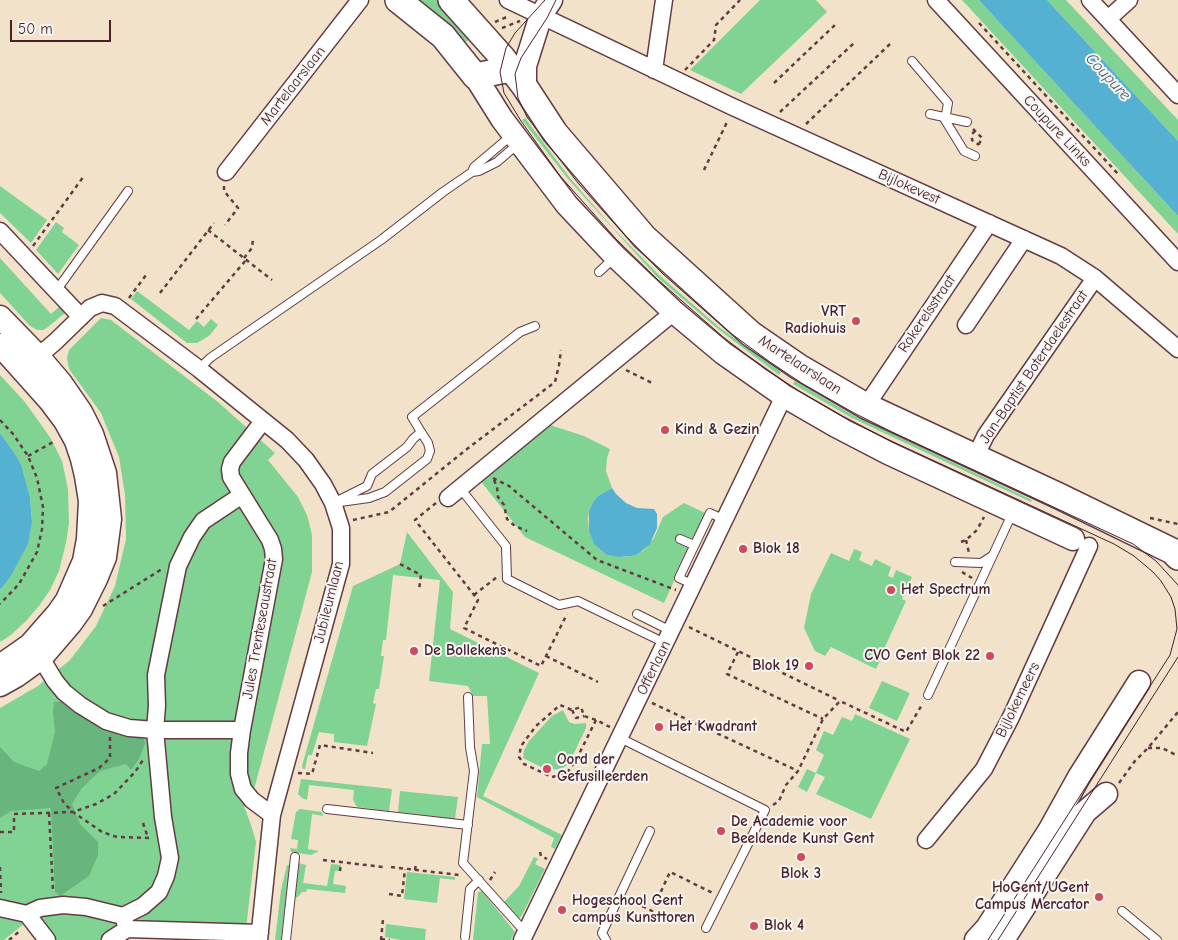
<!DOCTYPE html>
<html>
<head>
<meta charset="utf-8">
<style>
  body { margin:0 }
  #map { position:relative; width:1178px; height:940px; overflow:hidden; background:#f2e2c9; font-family:"Comic Neue",sans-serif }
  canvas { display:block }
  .scale { position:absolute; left:10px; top:20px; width:101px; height:22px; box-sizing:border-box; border:2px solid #4a1f2b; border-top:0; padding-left:6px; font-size:15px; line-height:18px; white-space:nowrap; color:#4a1f2b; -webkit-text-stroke:4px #f6f6f2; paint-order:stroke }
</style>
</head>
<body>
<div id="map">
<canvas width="1178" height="940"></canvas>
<div class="scale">50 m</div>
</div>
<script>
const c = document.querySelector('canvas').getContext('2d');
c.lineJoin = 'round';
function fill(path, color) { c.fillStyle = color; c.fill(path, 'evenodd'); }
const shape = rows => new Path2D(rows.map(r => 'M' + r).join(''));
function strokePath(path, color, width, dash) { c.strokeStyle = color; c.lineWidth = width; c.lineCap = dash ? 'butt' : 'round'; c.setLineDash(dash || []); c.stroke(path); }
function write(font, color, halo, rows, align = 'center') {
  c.font = font + ' "Comic Neue",sans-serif'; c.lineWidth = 4; c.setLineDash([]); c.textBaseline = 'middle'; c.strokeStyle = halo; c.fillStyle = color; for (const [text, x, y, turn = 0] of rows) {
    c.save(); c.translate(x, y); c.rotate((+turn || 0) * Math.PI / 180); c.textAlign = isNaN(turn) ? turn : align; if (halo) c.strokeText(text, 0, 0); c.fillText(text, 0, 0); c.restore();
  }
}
const green = shape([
  [419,0,437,0,474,35,466,42],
  [760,0,816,0,827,12,741,94,690,70],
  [962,0,979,0,1024,48,1178,216,1178,234],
  [1047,0,1066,0,1178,120,1178,141],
  [525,118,570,178,613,228,659,275,719,327,781,372,779,375,718,329,657,277,568,179,522,120],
  [0,186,47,220,31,243,0,213],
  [56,222,64,228,62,232,79,245,58,274,36,250],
  [0,258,51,314,60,306,65,313,48,327,43,330,37,330,30,326,0,293],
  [137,291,189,330,197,321,204,327,211,319,218,325,209,336,197,343,187,343,131,299],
  [101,318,111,320,218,402,275,453,268,460,298,497,307,515,312,535,312,572,255,786,244,806,251,825,256,842,246,929,117,928,102,940,53,940,26,922,4,940,0,940,0,708,38,686,70,660,96,626,115,586,126,539,125,495,119,457,101,413,69,369,67,358,69,350],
  [0,375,24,401,40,423,51,439,62,461,68,489,69,523,66,543,59,571,50,590,39,606,26,621,11,635,0,642,0,590,9,579,32,522,30,497,21,464,14,452,0,433],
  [795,381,853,415,1032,500,1031,502,852,418,793,384],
  [550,425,584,436,610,449,607,458,606,471,612,488,598,496,593,502,589,511,588,518,589,531,594,543,607,555,625,557,638,554,645,549,654,538,663,517,684,503,705,513,664,603,525,537,479,479],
  [407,532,453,592,450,629,539,673,483,796,562,835,555,849,551,847,554,838,477,797,482,744,490,744,487,696,473,696,468,686,429,681,440,580,393,575,386,640,383,640,381,656,384,656,379,689,376,689,373,703,376,704,367,746,334,742,334,734,319,732,312,755,308,755,305,769,303,769,302,766,353,586,400,564],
  [854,549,862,552,859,560,872,566,875,559,891,567,888,576,893,578,896,570,912,577,902,599,906,601,884,649,885,650,876,669,831,647,825,656,815,651,804,628,811,594,831,553,849,561],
  [882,681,910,693,897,721,869,708],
  [563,710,569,722,574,724,586,723,586,728,572,757,566,766,561,769,547,770,523,758,524,750,529,741,552,716],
  [855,714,910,739,871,819,816,794,825,777,816,773,807,792,798,787,807,769,816,773,824,755,816,750,824,731,833,735,842,717,852,721],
  [301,779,392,789,389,811,357,807,353,800,354,790,309,785,307,800,302,798,298,794],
  [400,791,458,797,455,819,398,812],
  [300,809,322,812,323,816,312,814,308,849,319,851,311,855,291,852,290,848,297,849,298,840,291,839,296,812],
  [534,857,538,859,535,864,545,869,521,917,519,918,504,902,519,886],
  [298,863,306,865,303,883,327,886,331,864,341,865,340,871,335,871,333,884,346,886,345,893,307,889,306,892,302,892,297,898,293,895],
  [287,865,290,865,281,940,275,940,281,890],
  [407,872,455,877,455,880,440,878,437,903,404,899],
  [482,891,515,932,511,940,473,940,478,892],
  [386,924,426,929,425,940,400,940,385,937]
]);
const forest = shape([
  [63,701,144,737,145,744,139,759,131,770,126,764,100,771,81,789,72,804,80,824,98,842,98,855,89,876,60,896,55,892,51,808,11,811,0,818,0,747,14,762,39,771,47,764,55,732,53,711,54,702]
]);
const water = shape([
  [979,0,1047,0,1178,141,1178,216],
  [0,433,14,452,21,464,30,497,32,522,28,544,9,579,0,590],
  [612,488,616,494,626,503,637,508,654,509,657,514,657,528,650,544,638,554,631,556,619,557,607,555,594,544,589,531,589,511,593,502,598,496]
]);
const path = shape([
  [495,22,509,16],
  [979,23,1119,175],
  [502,28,520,21],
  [685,70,714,40,716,25,740,0],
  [774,83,836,24],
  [780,112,854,43],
  [806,124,890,44],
  [973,129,982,138,978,146],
  [975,131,972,134,972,140,979,145],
  [704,170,728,120],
  [224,186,224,191,238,208,225,225],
  [208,230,272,280],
  [33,246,84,176],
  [244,258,252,248,253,239],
  [160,293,214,223],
  [129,298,146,275],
  [196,319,246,260],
  [626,370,652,383],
  [0,420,13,434,28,456,37,478,43,507,42,529,37,552,19,584,0,604],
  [28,456,55,441],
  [493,478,509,486,597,560,676,590],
  [494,480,497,487,498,497,504,505,507,519,515,526,527,531],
  [436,503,415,520,478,600,464,628,541,666,567,614],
  [1150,518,1178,524],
  [353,520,389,512,467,449,555,382,559,365,561,350],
  [966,540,969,553],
  [961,542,966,540,977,530,984,517],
  [400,564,421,575,419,590],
  [962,572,972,578],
  [474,595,497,577],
  [103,606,162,569],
  [689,627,840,701],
  [738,652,727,674,823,719],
  [546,656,598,682],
  [652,703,798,771],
  [572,710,576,718,584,716],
  [596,720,576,760,567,773,552,777,524,764,519,757,521,746,536,726,560,705,572,710,581,707,584,716,596,720,610,727],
  [110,737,110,758,99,768,56,788,64,803,73,812,102,832,117,837,152,838],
  [1148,748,1162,748,1178,756],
  [298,773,312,774,320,745,373,753],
  [1119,783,1135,761,1148,748,1178,712],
  [773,805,779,801,786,785,798,771,823,719,840,701,906,732,923,703],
  [49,813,53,891],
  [143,823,148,838],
  [0,832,14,832,14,814,73,812,96,804,114,794,135,772,143,760],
  [540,852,541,856,547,859],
  [323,860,383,867],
  [0,867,1,893],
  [391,867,459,875],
  [415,870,416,864],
  [340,871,341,862],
  [490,880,495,872],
  [389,894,402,896,405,869],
  [652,898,657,900],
  [628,899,652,911,670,872,713,893],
  [381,939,390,940],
  [9,940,21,930],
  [381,940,383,919]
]);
const lane = shape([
  [912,61,948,103,945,120,964,151,975,156],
  [930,114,967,122],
  [472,172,479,171,497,162,519,143],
  [599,272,614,258],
  [56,291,128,191],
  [199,369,210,358,381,240,443,192,472,172,474,167,512,135],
  [421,432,428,443,430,451,427,459,385,492,369,498,333,503,367,486,372,474,407,447,413,439,421,432],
  [421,432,412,417,520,332,535,326],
  [460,488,506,546,507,579,559,605,578,601,665,643],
  [680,539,694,545],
  [955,562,981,563,992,556],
  [694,585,679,578,686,563,710,513,725,520],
  [637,614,671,631],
  [928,695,1012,514],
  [468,697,470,747,474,771,463,863,526,933],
  [620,738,765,810,706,928],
  [327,809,468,825],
  [1122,911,1157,940],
  [465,937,470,889,479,880],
  [286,940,295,857],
  [606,940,602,933,650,831]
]);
const street = shape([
  [508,0,733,107,1061,256,1095,278,1178,349],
  [936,0,1178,262],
  [1090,0,1178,95],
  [1108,19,1129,0],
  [654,70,664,0],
  [226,172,360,0],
  [0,231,81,317],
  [966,325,1024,239],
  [30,363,55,342,90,308,102,303,115,306,199,369,287,440,306,460,323,484,333,503,341,528,341,564,272,815,259,940],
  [866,406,989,223],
  [263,421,232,462,230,469,231,477,270,540,273,549,274,559,242,730,239,753,239,774,243,789,252,800,272,815],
  [975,457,986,435,1095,278],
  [448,498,674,312],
  [41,658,55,681,64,692,80,705,106,721,129,728,155,730,242,730],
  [926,840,984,769,1011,717,1089,546],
  [0,908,27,914,40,908,63,905,86,907,123,916],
  [27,914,47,940],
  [127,929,260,933],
  [110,940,127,929,123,916,143,906,159,892,166,876,170,858,163,817,155,730,157,706,156,675,178,566,192,537,203,521,242,495],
  [522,940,784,396]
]);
const secondary = shape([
  [475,76,502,119,567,205,615,256,674,312,723,353,784,396,836,426,888,453,1073,539],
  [525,87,525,66,541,15,551,0],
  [0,317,38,356,61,383,81,412,92,434,105,473,110,519,105,557,96,579,81,609,71,623,41,658,16,676,0,685],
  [0,345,50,401,65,421,76,441,82,459,86,476,90,501,88,539,84,561,67,600,58,613,30,645,0,666],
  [976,940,987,928,1049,831,1079,777,1139,682],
  [1003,940,1085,812,1106,794]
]);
const primary = shape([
  [398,0,443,36,475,76,511,69],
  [451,0,502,57,525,87,555,133,644,237,751,334,799,367,866,406,1059,496,1172,551,1178,557]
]);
const tram = shape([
  [545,0,515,33,506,48,500,72,504,93,521,121,560,176,616,239,657,279,723,337,765,369,799,391,850,421,889,440,1114,544,1134,556,1153,572,1161,581,1171,597,1175,609,1177,629,1170,655,988,940],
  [556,0,547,18,521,58,515,74,518,98,527,117,578,183,623,233,663,274,729,332,770,362,803,384,854,413,892,432,1133,544,1156,561,1178,585],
  [998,940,1178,657]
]);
const markers = [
  [856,321,5,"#d1495b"],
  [665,430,5,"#d1495b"],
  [743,549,5,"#d1495b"],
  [891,590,5,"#d1495b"],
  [414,651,5,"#d1495b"],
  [990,656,5,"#d1495b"],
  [809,666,5,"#d1495b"],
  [659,727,5,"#d1495b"],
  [547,769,5,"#d1495b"],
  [721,831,5,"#d1495b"],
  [801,857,5,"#d1495b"],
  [1099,897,5,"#d1495b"],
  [562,910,5,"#d1495b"],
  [754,926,5,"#d1495b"]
];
const streetNames = [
  ["Martelaarslaan",293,86,-52],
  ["Coupure Links",1057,131,47],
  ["Bijlokevest",909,187,24],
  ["Rokerelsstraat",927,314,-56],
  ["Martelaarslaan",800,365,33],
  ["Jan-Baptist Boterdaelestraat",1034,367,-56],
  ["Jubileumlaan",329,602,-76],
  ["Jules Trenteseaustraat",260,629,-80],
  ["Offerlaan",654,668,-64],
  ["Bijlokemeers",1018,700,-64]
];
const poiNames = [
  ["VRT",846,312,"right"],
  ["Radiohuis",846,329,"right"],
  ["Kind & Gezin",675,430],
  ["Blok 18",753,549],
  ["Het Spectrum",901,590],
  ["De Bollekens",424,651],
  ["CVO Gent Blok 22",980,656,"right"],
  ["Blok 19",799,666,"right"],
  ["Het Kwadrant",669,727],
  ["Oord der",557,760],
  ["Gefusilleerden",557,777],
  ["De Academie voor",731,822],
  ["Beeldende Kunst Gent",731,839],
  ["Blok 3",801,874,"center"],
  ["HoGent/UGent",1089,888,"right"],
  ["Campus Mercator",1089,905,"right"],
  ["Hogeschool Gent",572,901],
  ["campus Kunsttoren",572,918],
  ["Blok 4",764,926]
];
const waterNames = [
  ["Coupure",1108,77,47]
];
fill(green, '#81d394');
fill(forest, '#68b57e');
fill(water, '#54b1d2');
strokePath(lane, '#633c43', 10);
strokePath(street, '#633c43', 19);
strokePath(secondary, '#633c43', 25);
strokePath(primary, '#633c43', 28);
strokePath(path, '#633c43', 2.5, [4, 4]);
strokePath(lane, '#fff', 8);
strokePath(street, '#fff', 16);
strokePath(secondary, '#fff', 22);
strokePath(primary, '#fff', 25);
strokePath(tram, '#4a1f2b', 1);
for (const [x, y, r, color] of markers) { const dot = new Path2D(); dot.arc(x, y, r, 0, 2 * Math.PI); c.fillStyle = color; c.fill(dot); strokePath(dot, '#f6f6f2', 2); }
write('15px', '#4a1f2b', '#f6f6f2', streetNames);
write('bold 15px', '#4a1f2b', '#f6f6f2', poiNames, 'left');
write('italic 16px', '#4e596e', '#f6f6f2', waterNames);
</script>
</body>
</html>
